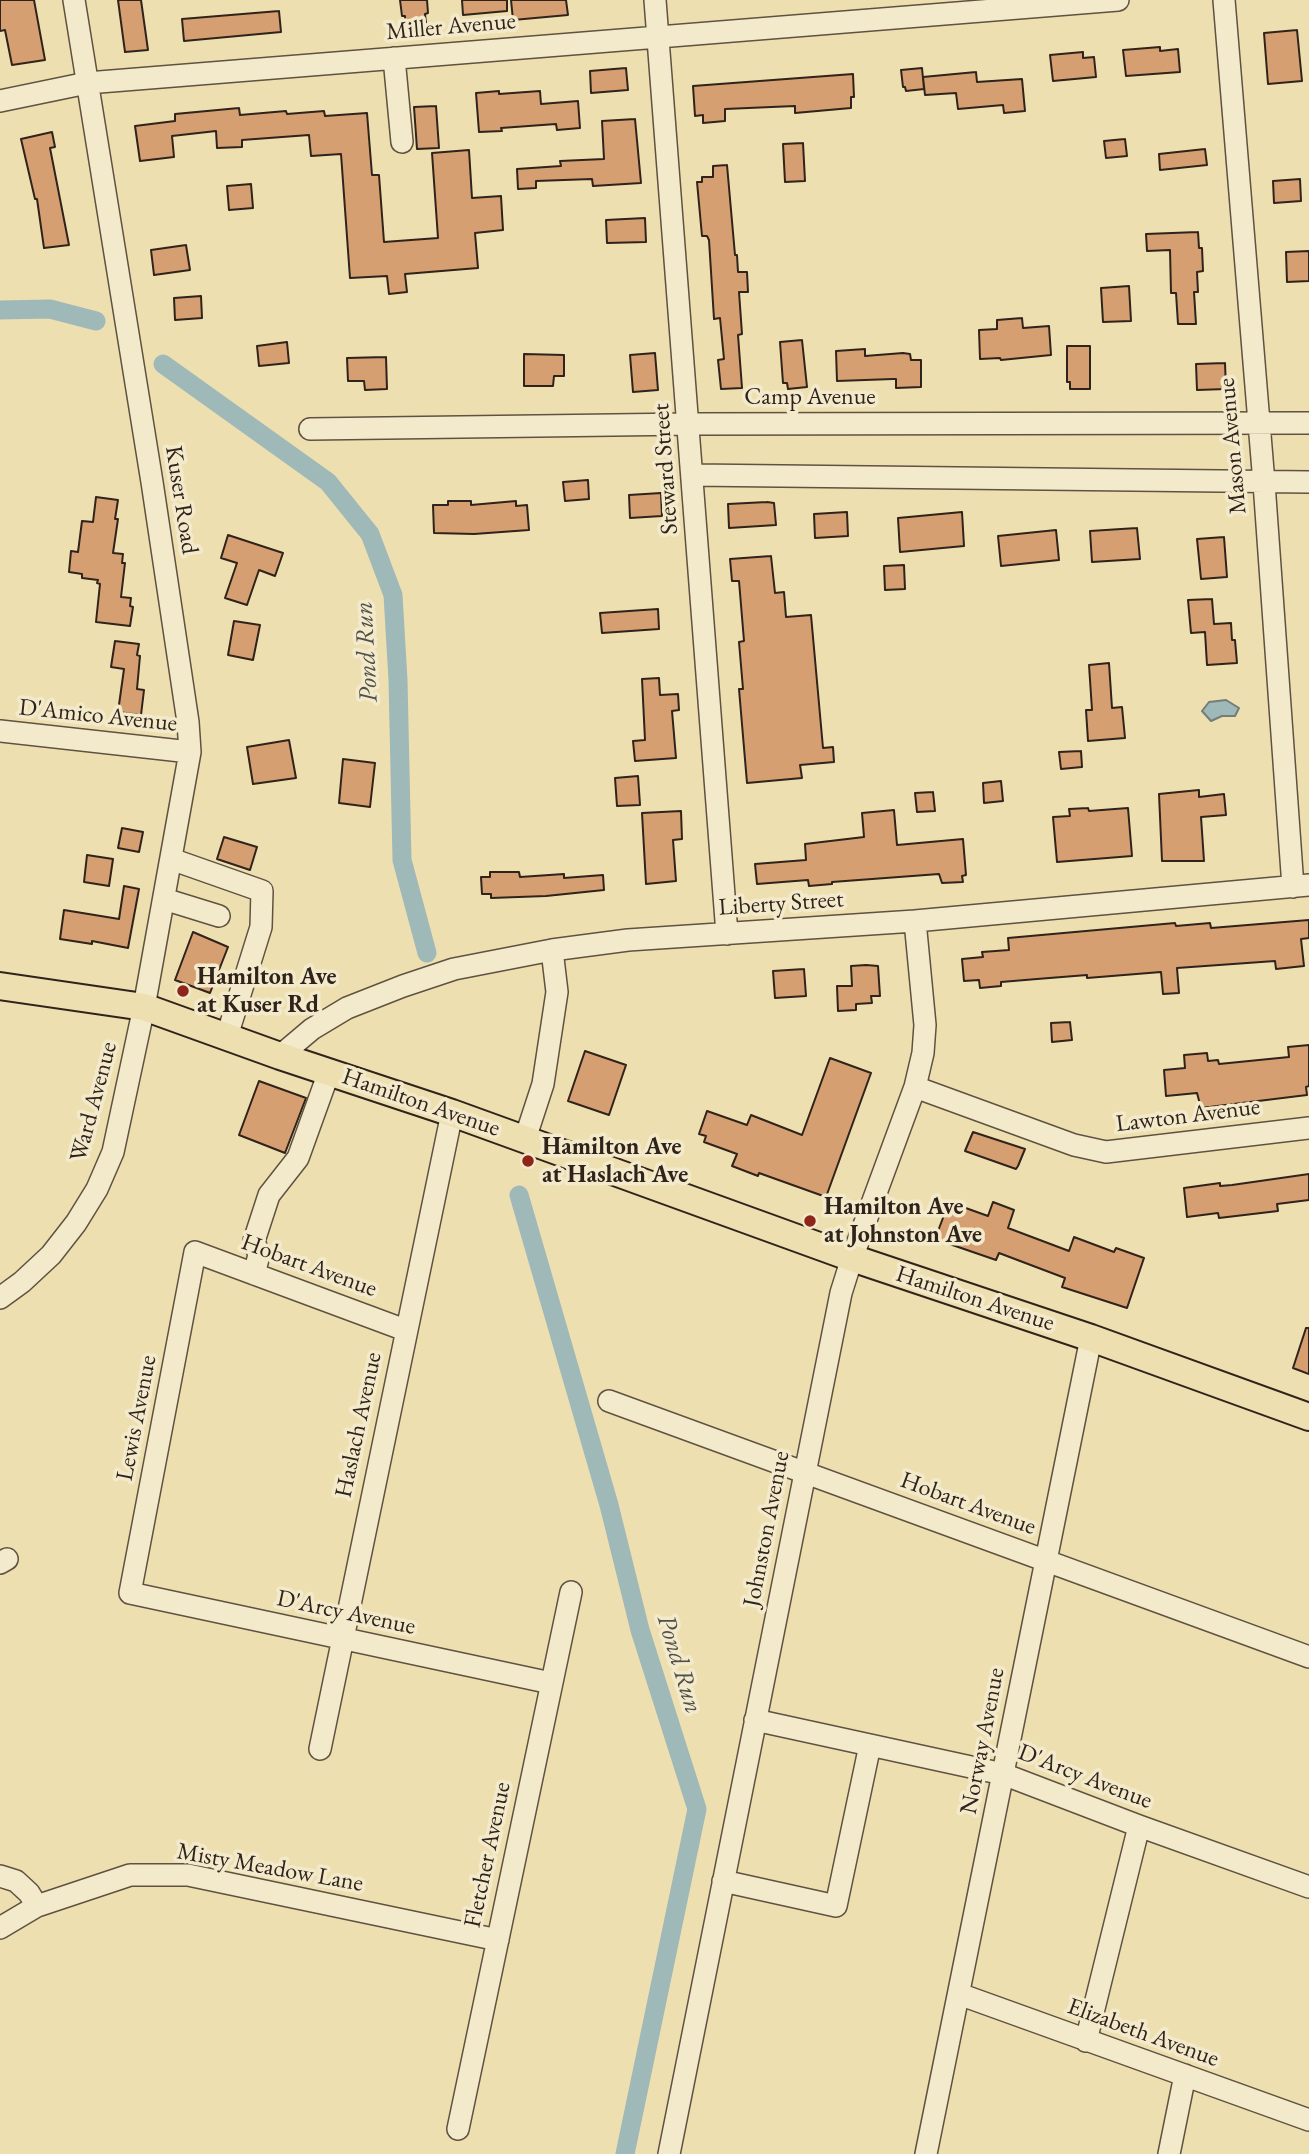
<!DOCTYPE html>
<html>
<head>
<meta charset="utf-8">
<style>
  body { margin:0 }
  canvas { display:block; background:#eddfb0 }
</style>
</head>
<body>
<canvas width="1309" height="2154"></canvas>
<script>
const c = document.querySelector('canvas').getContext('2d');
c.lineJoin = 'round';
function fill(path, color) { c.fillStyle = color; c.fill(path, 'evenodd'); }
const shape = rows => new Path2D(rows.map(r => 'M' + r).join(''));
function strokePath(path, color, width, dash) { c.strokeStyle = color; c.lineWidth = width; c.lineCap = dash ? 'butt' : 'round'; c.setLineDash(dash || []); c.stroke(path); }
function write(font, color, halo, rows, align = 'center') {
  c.font = font + ' "EB Garamond",serif'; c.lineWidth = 7; c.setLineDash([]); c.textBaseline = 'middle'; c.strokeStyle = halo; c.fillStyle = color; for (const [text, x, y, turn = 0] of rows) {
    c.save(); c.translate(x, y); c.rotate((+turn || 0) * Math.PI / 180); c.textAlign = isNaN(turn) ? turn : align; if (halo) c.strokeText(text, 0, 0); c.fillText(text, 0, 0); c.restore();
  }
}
const water = shape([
  [1226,700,1239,708,1235,716,1222,716,1211,721,1202,711,1209,702,1226,700]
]);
const canal = shape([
  [0,310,50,309,96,321],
  [163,364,328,482,370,534,393,595,398,680,402,860,427,953],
  [519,1195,609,1505,640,1630,697,1809,625,2154]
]);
const building = shape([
  [0,0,34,0,45,60,12,65,5,30,0,31,0,0],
  [118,0,141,0,148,50,125,52,118,0],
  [400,0,427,0,428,13,425,14,426,23,405,24,405,16,402,16,400,0],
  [462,0,507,0,507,11,463,15,462,0],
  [511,0,566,0,568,15,513,20,511,0],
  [279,11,281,32,184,41,182,19,279,11],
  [1297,30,1302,81,1268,84,1264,33,1297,30],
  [1160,47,1160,51,1178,49,1180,72,1126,76,1123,50,1160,47],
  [1083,52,1083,58,1094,57,1096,77,1053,81,1050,55,1083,52],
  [626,68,628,90,591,93,590,71,626,68],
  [922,68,924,89,906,91,905,87,903,87,901,70,922,68],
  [976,72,977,82,1022,79,1025,111,1004,113,1003,105,958,109,956,93,925,95,923,77,976,72],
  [853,74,854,97,851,97,851,108,795,113,795,106,725,109,725,121,703,123,703,115,695,116,693,86,853,74],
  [499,91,499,94,540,91,541,104,578,101,580,128,557,130,556,124,501,128,502,131,479,132,476,93,499,91],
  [436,106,439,148,417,149,414,107,436,106],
  [239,108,240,115,286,111,287,114,324,111,325,116,367,113,372,175,379,175,384,242,438,238,432,153,469,150,472,198,501,196,503,230,475,233,478,268,405,274,407,292,389,294,387,276,350,278,341,154,311,156,309,135,242,140,242,147,217,148,216,131,172,136,174,157,140,161,135,126,175,121,175,114,239,108],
  [635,119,641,183,593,186,592,179,536,181,536,188,518,189,517,169,561,166,560,161,604,159,602,121,635,119],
  [52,132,55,147,50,148,69,245,44,248,37,199,35,199,21,139,52,132],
  [1125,139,1127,156,1106,158,1104,141,1125,139],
  [803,143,805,181,785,182,783,144,803,143],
  [1205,149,1207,165,1160,170,1159,154,1205,149],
  [727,165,735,255,737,255,738,272,747,272,748,292,739,292,742,334,738,335,742,388,721,389,718,360,724,359,720,318,714,319,709,240,707,236,702,236,697,182,702,182,702,177,713,177,713,166,727,165],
  [1300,179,1301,201,1274,203,1273,181,1300,179],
  [251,184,253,208,229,210,227,186,251,184],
  [645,218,646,242,607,243,606,220,645,218],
  [1198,232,1199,248,1202,248,1203,271,1197,272,1198,292,1194,292,1196,324,1178,324,1176,293,1171,293,1170,250,1147,251,1146,234,1198,232],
  [186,245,190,270,154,275,151,250,186,245],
  [1309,251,1309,281,1287,282,1286,252,1309,251],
  [1129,286,1131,321,1103,322,1101,288,1129,286],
  [201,296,202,318,175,320,174,298,201,296],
  [1022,318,1023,328,1049,326,1051,355,1001,360,1000,358,980,359,979,330,997,329,997,320,1022,318],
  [802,340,807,387,788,389,787,383,783,383,780,342,802,340],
  [287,342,289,363,259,366,257,346,287,342],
  [1067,346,1090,346,1090,389,1070,389,1070,382,1067,382,1067,346],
  [865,349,865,356,903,353,910,354,911,360,921,360,921,387,896,388,896,379,893,379,837,381,836,351,865,349],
  [655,353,658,390,633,392,630,355,655,353],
  [524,354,564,355,564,376,554,376,553,386,524,386,524,354],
  [386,357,387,389,365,390,364,381,348,381,347,358,386,357],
  [1225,363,1226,389,1197,390,1196,364,1225,363],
  [588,480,589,499,565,501,563,482,588,480],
  [661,493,662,516,630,518,629,495,661,493],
  [96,497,118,500,115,519,118,519,113,553,123,554,122,563,125,563,121,597,131,598,130,606,133,607,130,626,96,622,100,584,97,583,98,580,82,578,82,574,69,572,71,551,78,552,82,521,93,522,96,497],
  [448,501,471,501,471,505,516,501,516,506,527,505,529,530,474,534,434,533,433,505,448,505,448,501],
  [767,502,774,503,776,525,729,528,728,504,767,502],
  [847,512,848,536,815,538,814,514,847,512],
  [962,512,964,546,900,552,898,518,962,512],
  [1137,528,1140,559,1092,562,1090,531,1137,528],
  [1056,530,1059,560,1001,566,998,536,1056,530],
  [228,535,283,553,275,576,259,570,247,605,225,598,237,563,221,558,228,535],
  [1224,537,1227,577,1201,579,1197,539,1224,537],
  [771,556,775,593,784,592,786,617,811,615,823,748,833,747,834,762,800,765,802,778,747,783,739,689,743,689,739,642,744,641,739,581,732,581,730,559,771,556],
  [904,565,905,589,885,590,884,566,904,565],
  [1212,599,1214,624,1231,623,1232,640,1235,640,1237,663,1207,665,1205,632,1191,633,1188,600,1212,599],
  [658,609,659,629,602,633,600,613,658,609],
  [234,621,260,625,253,660,228,655,234,621],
  [115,641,139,644,137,655,140,656,137,689,144,690,141,715,118,712,124,669,111,667,115,641],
  [1109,663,1112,708,1122,707,1125,738,1088,741,1086,710,1092,710,1089,665,1109,663],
  [659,678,660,695,678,694,679,710,672,711,676,758,635,761,633,741,645,740,642,679,659,678],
  [289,740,296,778,253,784,247,747,289,740],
  [1081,751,1082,767,1061,769,1059,752,1081,751],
  [343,759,375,763,370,807,339,803,343,759],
  [638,776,640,805,617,806,615,778,638,776],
  [1001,781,1003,801,984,803,983,783,1001,781],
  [1199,790,1199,797,1224,794,1226,815,1201,817,1204,861,1162,861,1159,794,1199,790],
  [933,792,935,811,917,812,915,793,933,792],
  [1088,808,1089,811,1128,808,1132,856,1057,862,1053,817,1070,816,1069,809,1088,808],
  [894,810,897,845,963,839,966,875,962,876,963,882,942,883,939,874,832,882,832,884,809,886,808,880,757,884,755,864,806,860,805,844,864,837,862,813,894,810],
  [681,811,682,839,673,840,676,881,646,884,642,813,681,811],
  [122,828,143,832,139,852,118,848,122,828],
  [224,837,257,847,250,870,217,859,224,837],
  [87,855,113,859,109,886,84,882,87,855],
  [490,872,519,872,520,877,564,874,564,878,603,875,604,890,546,896,491,898,491,894,482,894,481,877,490,877,490,872],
  [124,886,139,889,128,948,92,941,92,944,60,939,64,910,119,919,124,886],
  [1309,920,1309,938,1301,939,1304,966,1276,969,1275,961,1177,968,1179,993,1163,994,1161,972,1087,978,1087,975,1037,979,1001,982,1001,986,980,988,979,980,964,981,962,959,983,957,982,952,1009,950,1008,938,1175,923,1176,926,1210,923,1211,928,1309,920],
  [193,932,228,947,210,993,175,980,193,932],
  [866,965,878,966,880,996,871,996,872,1003,856,1004,856,1010,838,1011,837,986,852,986,851,966,866,965],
  [804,969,806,996,775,998,773,971,804,969],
  [1070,1022,1072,1040,1052,1042,1051,1023,1070,1022],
  [1309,1045,1309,1086,1306,1087,1307,1095,1201,1108,1197,1093,1166,1096,1164,1070,1185,1068,1184,1055,1207,1053,1208,1061,1218,1060,1219,1064,1289,1057,1288,1047,1309,1045],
  [585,1051,626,1065,609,1115,568,1101,585,1051],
  [830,1058,871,1073,826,1197,759,1173,758,1176,732,1166,737,1154,704,1142,706,1136,699,1134,707,1111,747,1125,751,1115,802,1135,830,1058],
  [259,1081,306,1098,285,1153,239,1135,259,1081],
  [973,1132,1025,1149,1018,1166,1016,1169,965,1151,973,1132],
  [1309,1174,1309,1200,1277,1204,1278,1211,1219,1218,1218,1213,1187,1217,1184,1188,1220,1183,1220,1186,1232,1185,1309,1174],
  [949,1202,988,1216,993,1202,1014,1210,1008,1228,1069,1251,1074,1237,1114,1252,1116,1248,1144,1258,1127,1308,1062,1287,1065,1278,999,1253,996,1260,935,1239,949,1202],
  [1306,1328,1309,1328,1309,1374,1293,1368,1306,1328]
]);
const minor = shape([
  [655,0,727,934],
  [1224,0,1264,483,1293,887],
  [394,58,402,142],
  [0,101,87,83,1118,0],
  [310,429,689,424,1309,423],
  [693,475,1309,482],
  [0,731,190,752],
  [171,859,262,891,261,927,227,1036],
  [164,899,219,916],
  [280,1056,312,1029,347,1008,403,986,454,969,552,950,628,940,915,921,1309,885],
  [915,1087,1074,1145,1106,1152,1309,1128],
  [525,1139,543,1084,557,992,552,950],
  [254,1274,259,1255,254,1241,269,1195,298,1158,329,1072],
  [0,1298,22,1282,51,1255,76,1223,97,1189,113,1152,144,1007,190,752,188,722,152,482,74,0],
  [405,1330,195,1252,130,1593,551,1683],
  [609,1401,1309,1657],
  [0,1563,7,1559],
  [755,1720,1003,1774,1139,1826,1309,1887],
  [320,1749,452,1113],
  [0,1876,16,1881,29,1893,37,1906],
  [723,1881,836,1906,870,1745],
  [0,1928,37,1906,130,1875,188,1875,498,1940],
  [959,1994,1309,2120],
  [1086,2041,1139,1826],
  [458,2129,571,1592],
  [669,2154,841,1293,852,1258,915,1087,923,1053,925,1025,915,921],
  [926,2154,1091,1338],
  [1169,2154,1185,2075]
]);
const major = shape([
  [0,986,144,1007,280,1056,452,1113,852,1258,1091,1338,1309,1417]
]);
const markers = [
  [183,991,7,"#8f2418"],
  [528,1161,7,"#8f2418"],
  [810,1221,7,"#8f2418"]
];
const streetNames = [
  ["Miller Avenue",451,27,-5],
  ["Camp Avenue",810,397],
  ["Mason Avenue",1233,446,-95],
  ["Steward Street",666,469,-94],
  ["Kuser Road",181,500,81],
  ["D'Amico Avenue",98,716,6],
  ["Liberty Street",781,904,-4],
  ["Ward Avenue",94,1102,-75],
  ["Hamilton Avenue",421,1103,19],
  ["Lawton Avenue",1188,1116,-7],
  ["Hobart Avenue",309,1266,20],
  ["Hamilton Avenue",975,1299,18],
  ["Lewis Avenue",137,1418,-79],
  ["Haslach Avenue",359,1425,-78],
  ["Hobart Avenue",968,1504,20],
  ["Johnston Avenue",767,1529,-79],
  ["D'Arcy Avenue",346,1613,12],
  ["Norway Avenue",983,1741,-79],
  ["D'Arcy Avenue",1085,1777,21],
  ["Fletcher Avenue",488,1855,-78],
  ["Misty Meadow Lane",270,1868,10],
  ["Elizabeth Avenue",1143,2033,20]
];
const poiNames = [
  ["Hamilton Ave",197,977],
  ["at Kuser Rd",197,1005],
  ["Hamilton Ave",542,1147],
  ["at Haslach Ave",542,1175],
  ["Hamilton Ave",824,1207],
  ["at Johnston Ave",824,1235]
];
const waterNames = [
  ["Pond Run",367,652,-93],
  ["Pond Run",679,1664,73]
];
fill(water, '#9fb9b8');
strokePath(water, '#737d79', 2);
strokePath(canal, '#9fb9b8', 19);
fill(building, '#d69f72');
strokePath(building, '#30231b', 2);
strokePath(minor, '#5f5240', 24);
strokePath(major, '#30231b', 30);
strokePath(minor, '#f3eacc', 21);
strokePath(major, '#eddfb0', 26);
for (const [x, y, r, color] of markers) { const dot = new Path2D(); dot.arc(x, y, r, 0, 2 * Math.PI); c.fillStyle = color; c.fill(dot); strokePath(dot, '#f3eacc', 2.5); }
write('24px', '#30231b', '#f3eacc', streetNames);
write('bold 24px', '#30231b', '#f3eacc', poiNames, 'left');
write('italic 26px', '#51504a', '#f3eacc', waterNames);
</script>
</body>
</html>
